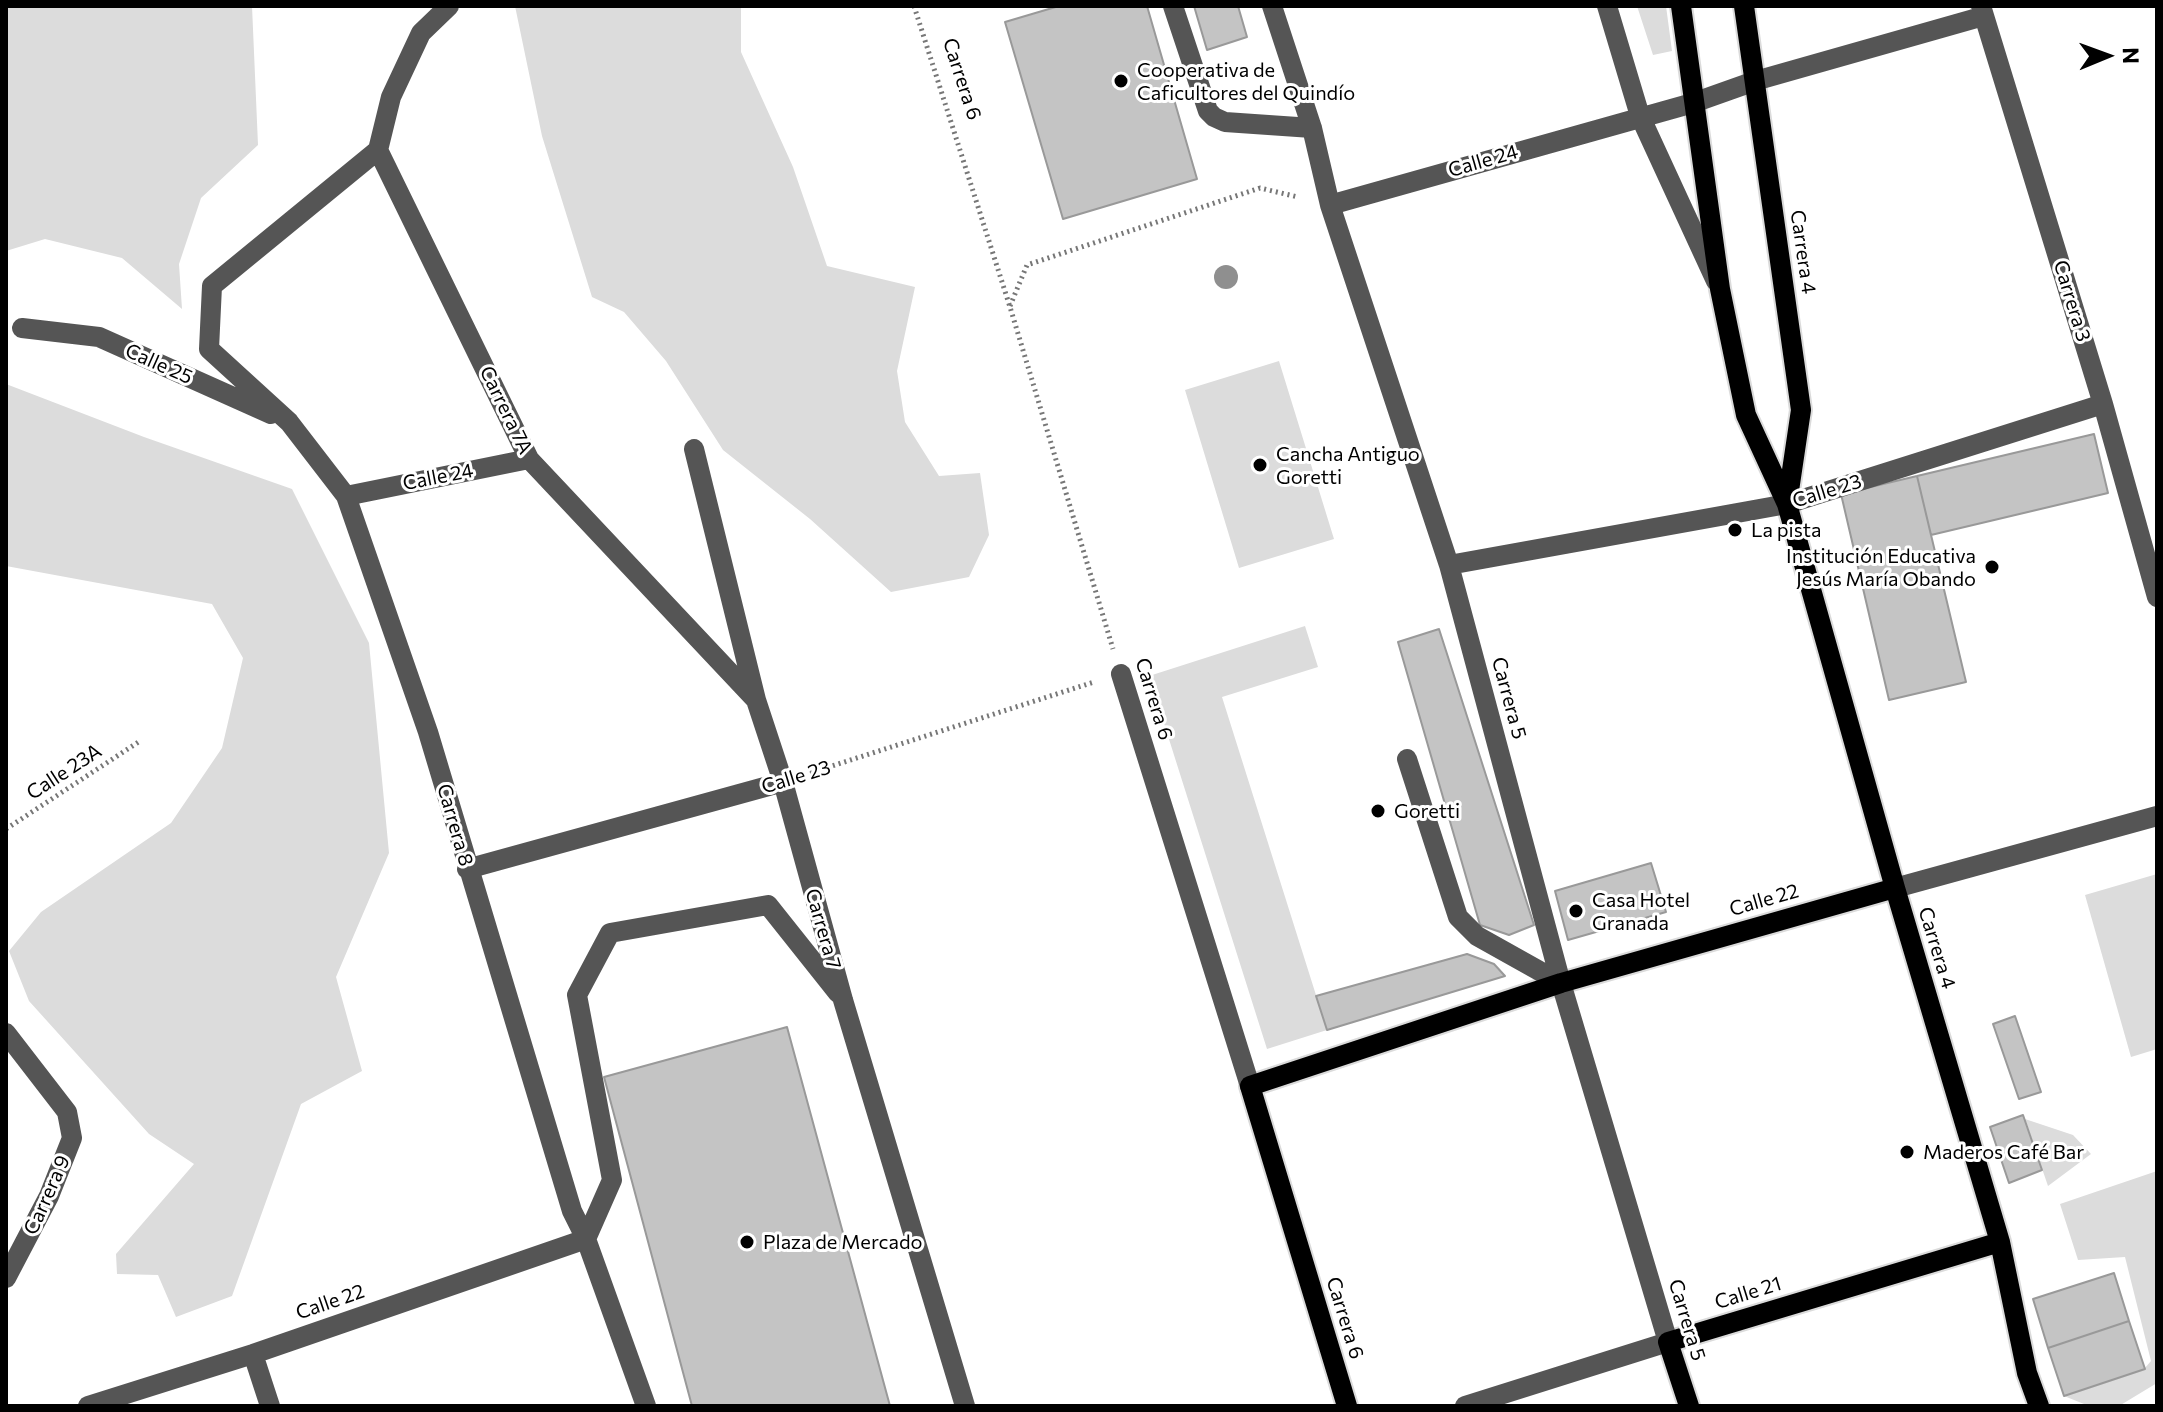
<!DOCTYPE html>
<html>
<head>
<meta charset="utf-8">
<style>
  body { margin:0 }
  #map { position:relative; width:2163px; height:1412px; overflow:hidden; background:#fff; font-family:Commissioner,sans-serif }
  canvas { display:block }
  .frame { position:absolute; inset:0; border:8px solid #000; pointer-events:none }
  .north { position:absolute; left:2067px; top:16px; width:80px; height:80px; -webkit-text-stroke:6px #fff; paint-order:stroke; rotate:89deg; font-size:22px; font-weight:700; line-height:32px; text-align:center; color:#000 }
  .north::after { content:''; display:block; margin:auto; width:28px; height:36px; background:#000; clip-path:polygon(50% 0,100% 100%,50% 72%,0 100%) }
</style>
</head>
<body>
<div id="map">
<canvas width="2163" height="1412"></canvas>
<div class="frame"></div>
<div class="north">N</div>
</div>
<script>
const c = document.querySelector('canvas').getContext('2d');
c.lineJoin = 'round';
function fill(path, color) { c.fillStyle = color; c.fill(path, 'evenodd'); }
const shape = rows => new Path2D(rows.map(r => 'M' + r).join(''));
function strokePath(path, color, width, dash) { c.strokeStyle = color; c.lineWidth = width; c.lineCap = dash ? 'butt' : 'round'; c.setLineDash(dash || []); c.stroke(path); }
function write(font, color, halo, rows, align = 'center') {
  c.font = font + ' Commissioner,sans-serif'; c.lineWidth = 6; c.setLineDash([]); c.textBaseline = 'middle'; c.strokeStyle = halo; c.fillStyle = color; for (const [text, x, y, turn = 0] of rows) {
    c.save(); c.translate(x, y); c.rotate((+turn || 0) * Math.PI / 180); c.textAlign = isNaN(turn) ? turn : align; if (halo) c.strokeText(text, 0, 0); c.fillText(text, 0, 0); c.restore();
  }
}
const green = shape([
  [6,6,252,6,258,145,201,198,179,264,182,309,122,258,45,239,6,251],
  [515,6,741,6,741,52,793,167,827,266,915,287,897,371,905,422,939,476,980,473,989,535,969,577,891,592,810,519,723,450,666,361,624,312,592,297,542,136],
  [1637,6,1666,6,1672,51,1653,55],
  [1279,361,1334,539,1239,568,1185,390],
  [6,384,144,437,292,489,369,643,389,853,336,977,362,1071,301,1104,232,1296,176,1317,158,1275,117,1274,116,1254,194,1164,149,1134,29,1001,9,951,41,912,171,823,222,748,243,658,212,604,6,566],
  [1305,626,1318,667,1222,697,1327,1030,1267,1049,1149,676],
  [2157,874,2157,1049,2131,1057,2085,895],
  [2025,1119,2073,1135,2091,1154,2048,1186],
  [2157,1171,2157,1383,2119,1406,2089,1406,2064,1396,2144,1369,2151,1361,2125,1257,2078,1260,2060,1204]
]);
const building = shape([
  [1059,6,1147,6,1197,179,1063,219,1005,22,1059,6],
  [1194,6,1238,6,1247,37,1207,50,1194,6],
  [2094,434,2108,493,1931,535,1917,476,2094,434],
  [1917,476,1966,682,1889,700,1841,494,1917,476],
  [1439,629,1534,925,1509,935,1480,925,1398,642,1439,629],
  [1651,863,1666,912,1568,940,1555,891,1651,863],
  [1467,954,1494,964,1505,976,1327,1030,1316,996,1467,954],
  [2015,1016,2041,1092,2019,1099,1993,1024,2015,1016],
  [787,1027,890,1406,692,1406,604,1077,787,1027],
  [2023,1115,2042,1170,2009,1183,1990,1127,2023,1115],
  [2114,1273,2129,1321,2048,1348,2033,1299,2114,1273],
  [2129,1321,2145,1369,2064,1396,2048,1348,2129,1321]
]);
const path = shape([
  [914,6,1010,307,1113,649],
  [1010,306,1027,265,1260,188,1298,197],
  [810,773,1094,682],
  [6,829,140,741]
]);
const minor = shape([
  [1173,6,1208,111,1214,117,1225,122,1312,128],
  [1272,6,1312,128,1330,205,1449,565,1561,983,1668,1342,1465,1406],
  [1607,6,1640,116,1716,281],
  [1981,6,2103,404,2157,597],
  [378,150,212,286,209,349,289,422,346,496,428,732,572,1211,586,1239,646,1406],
  [378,150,529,459,754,698],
  [378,150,391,97,421,33,449,6],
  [1330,205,1693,103,1755,81,1984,16],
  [22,328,99,337,271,414],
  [694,449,756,700,783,782,843,1000,965,1406],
  [346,496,529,459],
  [1449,565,1787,504,2103,404],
  [1121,674,1250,1086],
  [1407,759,1458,917,1477,936,1561,983],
  [467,869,783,782],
  [1895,888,2157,816],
  [6,1033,67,1112,72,1138,49,1196,6,1278],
  [586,1239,612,1180,577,995,610,933,768,905,838,993],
  [253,1354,270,1406],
  [88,1406,253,1354,586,1239]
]);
const major = shape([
  [1681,6,1720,289,1746,415,1787,504,1895,888,2000,1242,2027,1373,2039,1406],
  [1744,6,1801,410,1787,504],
  [1347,1406,1250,1086,1561,983,1895,888],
  [1689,1406,1668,1342,2000,1242]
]);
const trees = [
  [1226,277]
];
const markers = [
  [1121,81,8,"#000"],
  [1260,465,8,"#000"],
  [1735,530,8,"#000"],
  [1992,567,8,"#000"],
  [1378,811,8,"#000"],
  [1576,911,8,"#000"],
  [1907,1152,8,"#000"],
  [747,1242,8,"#000"]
];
const poiNames = [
  ["Cooperativa de",1137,70],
  ["Caficultores del Quindío",1137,93],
  ["Cancha Antiguo",1276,454],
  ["Goretti",1276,477],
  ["La pista",1751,530],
  ["Institución Educativa",1976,556,"right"],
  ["Jesús María Obando",1976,579,"right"],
  ["Goretti",1394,811],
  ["Casa Hotel",1592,900],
  ["Granada",1592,923],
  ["Maderos Café Bar",1923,1152],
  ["Plaza de Mercado",763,1242]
];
const streetNames = [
  ["Carrera 6",962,79,72],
  ["Calle 24",1483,161,-16],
  ["Carrera 4",1803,252,82],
  ["Carrera 3",2072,301,73],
  ["Calle 25",159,364,24],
  ["Carrera 7A",506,410,64],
  ["Calle 24",438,477,-11],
  ["Calle 23",1827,491,-17],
  ["Carrera 5",1509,698,75],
  ["Carrera 6",1154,699,73],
  ["Calle 23A",64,772,-33],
  ["Calle 23",796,777,-17],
  ["Carrera 8",455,825,74],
  ["Calle 22",1764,900,-16],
  ["Carrera 7",823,929,74],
  ["Carrera 4",1937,948,73],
  ["Carrera 9",47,1195,-66],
  ["Calle 21",1748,1293,-17],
  ["Calle 22",330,1302,-19],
  ["Carrera 6",1345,1318,73],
  ["Carrera 5",1687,1320,73]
];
fill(green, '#dcdcdc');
fill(building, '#c4c4c4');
strokePath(building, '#999', 2);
strokePath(major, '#dbdbdb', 24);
strokePath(path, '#777', 5, [2, 4]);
strokePath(minor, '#555', 20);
strokePath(major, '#000', 20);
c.fillStyle = '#8f8f8f';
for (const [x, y] of trees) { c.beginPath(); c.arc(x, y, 12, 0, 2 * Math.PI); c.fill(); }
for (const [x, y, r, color] of markers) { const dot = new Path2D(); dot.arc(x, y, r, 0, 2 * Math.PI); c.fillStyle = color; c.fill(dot); strokePath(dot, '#fff', 3); }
write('20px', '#000', '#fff', poiNames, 'left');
write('20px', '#000', '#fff', streetNames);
</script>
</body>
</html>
